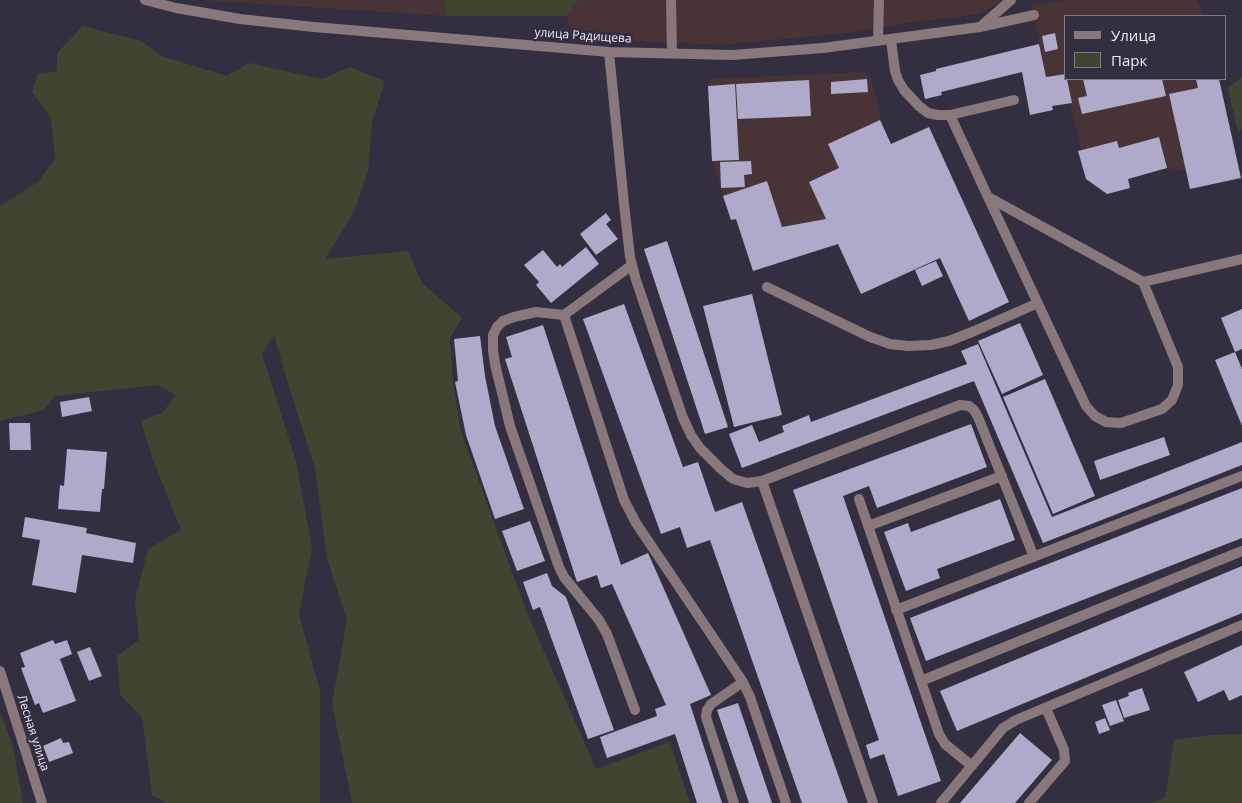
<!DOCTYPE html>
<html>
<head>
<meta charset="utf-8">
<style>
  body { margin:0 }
  #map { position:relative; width:1242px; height:803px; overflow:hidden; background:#332f41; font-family:"Open Sans",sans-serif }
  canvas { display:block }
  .legend { position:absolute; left:1064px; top:15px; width:162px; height:65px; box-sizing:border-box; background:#332f41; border:1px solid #7d7a89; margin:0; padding:6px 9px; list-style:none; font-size:15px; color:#eceaf6 }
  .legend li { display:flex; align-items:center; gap:10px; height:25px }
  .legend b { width:25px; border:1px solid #7d7a89 }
</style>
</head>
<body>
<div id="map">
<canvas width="1242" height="803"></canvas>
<ul class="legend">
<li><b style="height:6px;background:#88787b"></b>Улица</li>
<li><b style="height:14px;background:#404532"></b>Парк</li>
</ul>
</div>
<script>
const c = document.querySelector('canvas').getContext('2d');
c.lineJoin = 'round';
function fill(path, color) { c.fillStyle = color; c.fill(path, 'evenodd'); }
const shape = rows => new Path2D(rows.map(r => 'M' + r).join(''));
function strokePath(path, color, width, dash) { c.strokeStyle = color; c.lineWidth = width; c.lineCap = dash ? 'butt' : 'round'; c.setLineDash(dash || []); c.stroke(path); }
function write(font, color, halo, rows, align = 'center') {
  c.font = font + ' "Open Sans",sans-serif'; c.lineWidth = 5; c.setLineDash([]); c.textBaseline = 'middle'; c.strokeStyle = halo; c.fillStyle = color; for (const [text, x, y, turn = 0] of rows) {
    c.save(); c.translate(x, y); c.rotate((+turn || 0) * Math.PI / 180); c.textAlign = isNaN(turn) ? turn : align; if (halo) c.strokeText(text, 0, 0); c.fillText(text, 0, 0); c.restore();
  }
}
const commercial = shape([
  [200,0,443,0,446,3,446,16],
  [577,0,1002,0,997,4,979,14,898,24,856,32,721,45,576,38,566,16],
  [1066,0,1197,0,1204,16,1066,16,1066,74,1046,77,1032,5],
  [864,72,871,79,879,106,880,120,940,258,861,294,838,244,753,271,737,219,731,220,712,161,708,86,710,79],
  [1067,79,1219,79,1241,178,1190,189,1186,171,1167,168,1128,179,1130,188,1107,194,1086,179,1078,151,1081,150,1070,103,1072,102]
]);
const green = shape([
  [443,0,577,0,577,1,566,16,446,16,446,3],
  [83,26,141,41,161,56,227,76,249,63,322,79,350,67,385,81,372,122,368,171,354,212,325,259,408,251,422,283,462,318,450,338,453,382,461,432,527,613,596,769,670,742,690,803,352,803,332,704,347,620,327,558,315,468,290,390,274,335,262,354,296,461,312,548,299,614,320,691,320,803,166,803,152,795,142,717,120,695,117,656,139,640,135,600,148,549,181,530,152,457,141,421,163,412,176,395,157,385,55,396,44,410,0,421,0,206,38,182,55,159,51,118,32,92,38,74,57,71,57,53],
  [1242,77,1242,128,1238,132,1228,88],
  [0,712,13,747,23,803,0,803],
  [1242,734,1242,803,1152,803,1165,798,1174,740,1210,735]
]);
const building = shape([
  [1055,33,1058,49,1045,52,1042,36],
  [1039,44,1046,77,1066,74,1066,79,1067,79,1072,103,1052,106,1053,110,1030,115,1022,72,941,92,942,95,925,99,920,75,936,71,936,69],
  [867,79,868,92,831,94,831,82],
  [1083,79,1162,79,1166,96,1082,114,1078,98,1087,96],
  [1196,79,1219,79,1241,178,1190,189,1169,94,1198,88],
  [809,80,811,116,738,119,736,84],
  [735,84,739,160,712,161,708,86],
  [880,120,891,144,929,127,1009,302,969,321,940,258,861,294,838,244,753,271,736,219,731,220,723,196,767,181,782,227,826,219,809,182,839,168,828,144],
  [1159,137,1167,168,1128,179,1130,188,1107,194,1086,179,1078,151,1117,141,1119,148],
  [751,161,752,174,744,175,745,187,721,188,720,162],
  [606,213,611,220,606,224,618,239,596,255,580,234],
  [667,241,728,427,705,434,644,249],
  [586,247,599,264,551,303,536,285,539,282,524,265,543,250,557,267,560,264,562,267],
  [936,261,943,276,922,286,915,270],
  [752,294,782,415,734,427,703,306],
  [624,304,683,467,698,462,715,512,742,502,848,803,802,803,710,540,687,548,680,527,661,534,583,319],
  [1242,309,1242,349,1235,352,1242,369,1242,426,1215,360,1235,352,1221,318],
  [1020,323,1043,375,1002,394,978,341],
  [543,325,621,565,648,553,711,695,690,704,722,803,697,803,675,734,607,758,600,737,657,716,655,709,666,705,612,584,601,588,597,575,577,582,505,359,512,357,506,337],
  [480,336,485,376,495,426,524,509,495,519,466,435,455,382,458,381,454,339],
  [978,344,1052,517,1242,442,1242,465,1043,543,974,381,742,468,729,434,752,425,759,442,784,432,782,426,809,415,811,422,967,364,961,351],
  [1045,379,1095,496,1053,514,1003,397],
  [89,397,92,411,62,417,60,402],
  [9,423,30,423,31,450,10,450],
  [971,424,987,467,877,508,869,486,843,496,941,781,898,796,884,754,870,759,866,745,879,740,793,490],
  [1164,437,1170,455,1100,480,1094,461],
  [67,449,107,452,104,489,102,489,100,512,58,509,60,485,64,486],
  [1242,488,1242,538,926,661,910,618],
  [1000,499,1015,540,937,569,940,578,906,591,884,532,908,523,911,532],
  [25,517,87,528,86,533,136,543,133,563,82,555,76,593,32,585,40,540,22,537],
  [530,521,545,561,517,571,502,531],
  [1242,566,1242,613,957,731,940,691],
  [547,573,552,586,566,597,614,730,588,739,540,607,533,610,523,582],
  [53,640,55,644,67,640,72,654,60,659,76,701,43,713,39,703,35,705,21,668,25,667,20,653],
  [1242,645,1242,695,1229,701,1224,690,1198,702,1184,672],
  [90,647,102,676,89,681,77,652],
  [1142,688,1150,710,1124,718,1118,700,1129,696,1128,693],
  [1116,700,1124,721,1110,726,1102,705],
  [738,703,772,803,749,803,717,710],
  [1105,718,1110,730,1099,734,1095,722],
  [1020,733,1052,760,1015,803,960,803],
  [61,738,63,743,69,742,73,753,49,762,43,746]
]);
const service = shape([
  [671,0,672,53],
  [980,27,1034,15],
  [891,40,895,71,898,80,904,90,919,106,928,113,938,115,950,115,1014,100],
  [878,41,879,0],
  [609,52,624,204,630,257,636,280,683,418,691,435,700,448,721,469,733,479,747,483,762,481,873,803],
  [950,115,988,197,1086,406,1095,416,1106,422,1121,423,1162,409,1172,400,1178,385,1178,367,1143,282,988,197],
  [632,265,564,315,624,500,636,523,743,682,750,697,786,803],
  [1143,282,1242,259],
  [767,287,870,337,890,344,908,346,931,345,949,341,972,332,1038,303],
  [564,315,536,312,514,317,503,321,497,327,493,335,493,350,495,364,510,426,559,567,564,577,599,620,607,634,635,710],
  [762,481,960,405,969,406,974,410,978,417,1034,557],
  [859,499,939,734,945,744,972,766],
  [868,526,1002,476],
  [896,610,1242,476],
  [921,681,1242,551],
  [734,803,706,717,707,710,711,704,743,682],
  [941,803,1003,728,1016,720,1242,625],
  [1029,803,1065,761,1064,750,1046,708]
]);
const minor = shape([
  [145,0,176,8,240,19,314,27,609,52,732,55,823,48,980,27,1011,0],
  [0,671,42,803]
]);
const streetNames = [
  ["улица Радищева",583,36,4],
  ["Лесная улица",33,733,72]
];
fill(commercial, '#483437');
fill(green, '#404532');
fill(building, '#afaac9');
strokePath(service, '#88787b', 10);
strokePath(minor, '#88787b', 10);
write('12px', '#eceaf6', '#332f41', streetNames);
</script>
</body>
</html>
